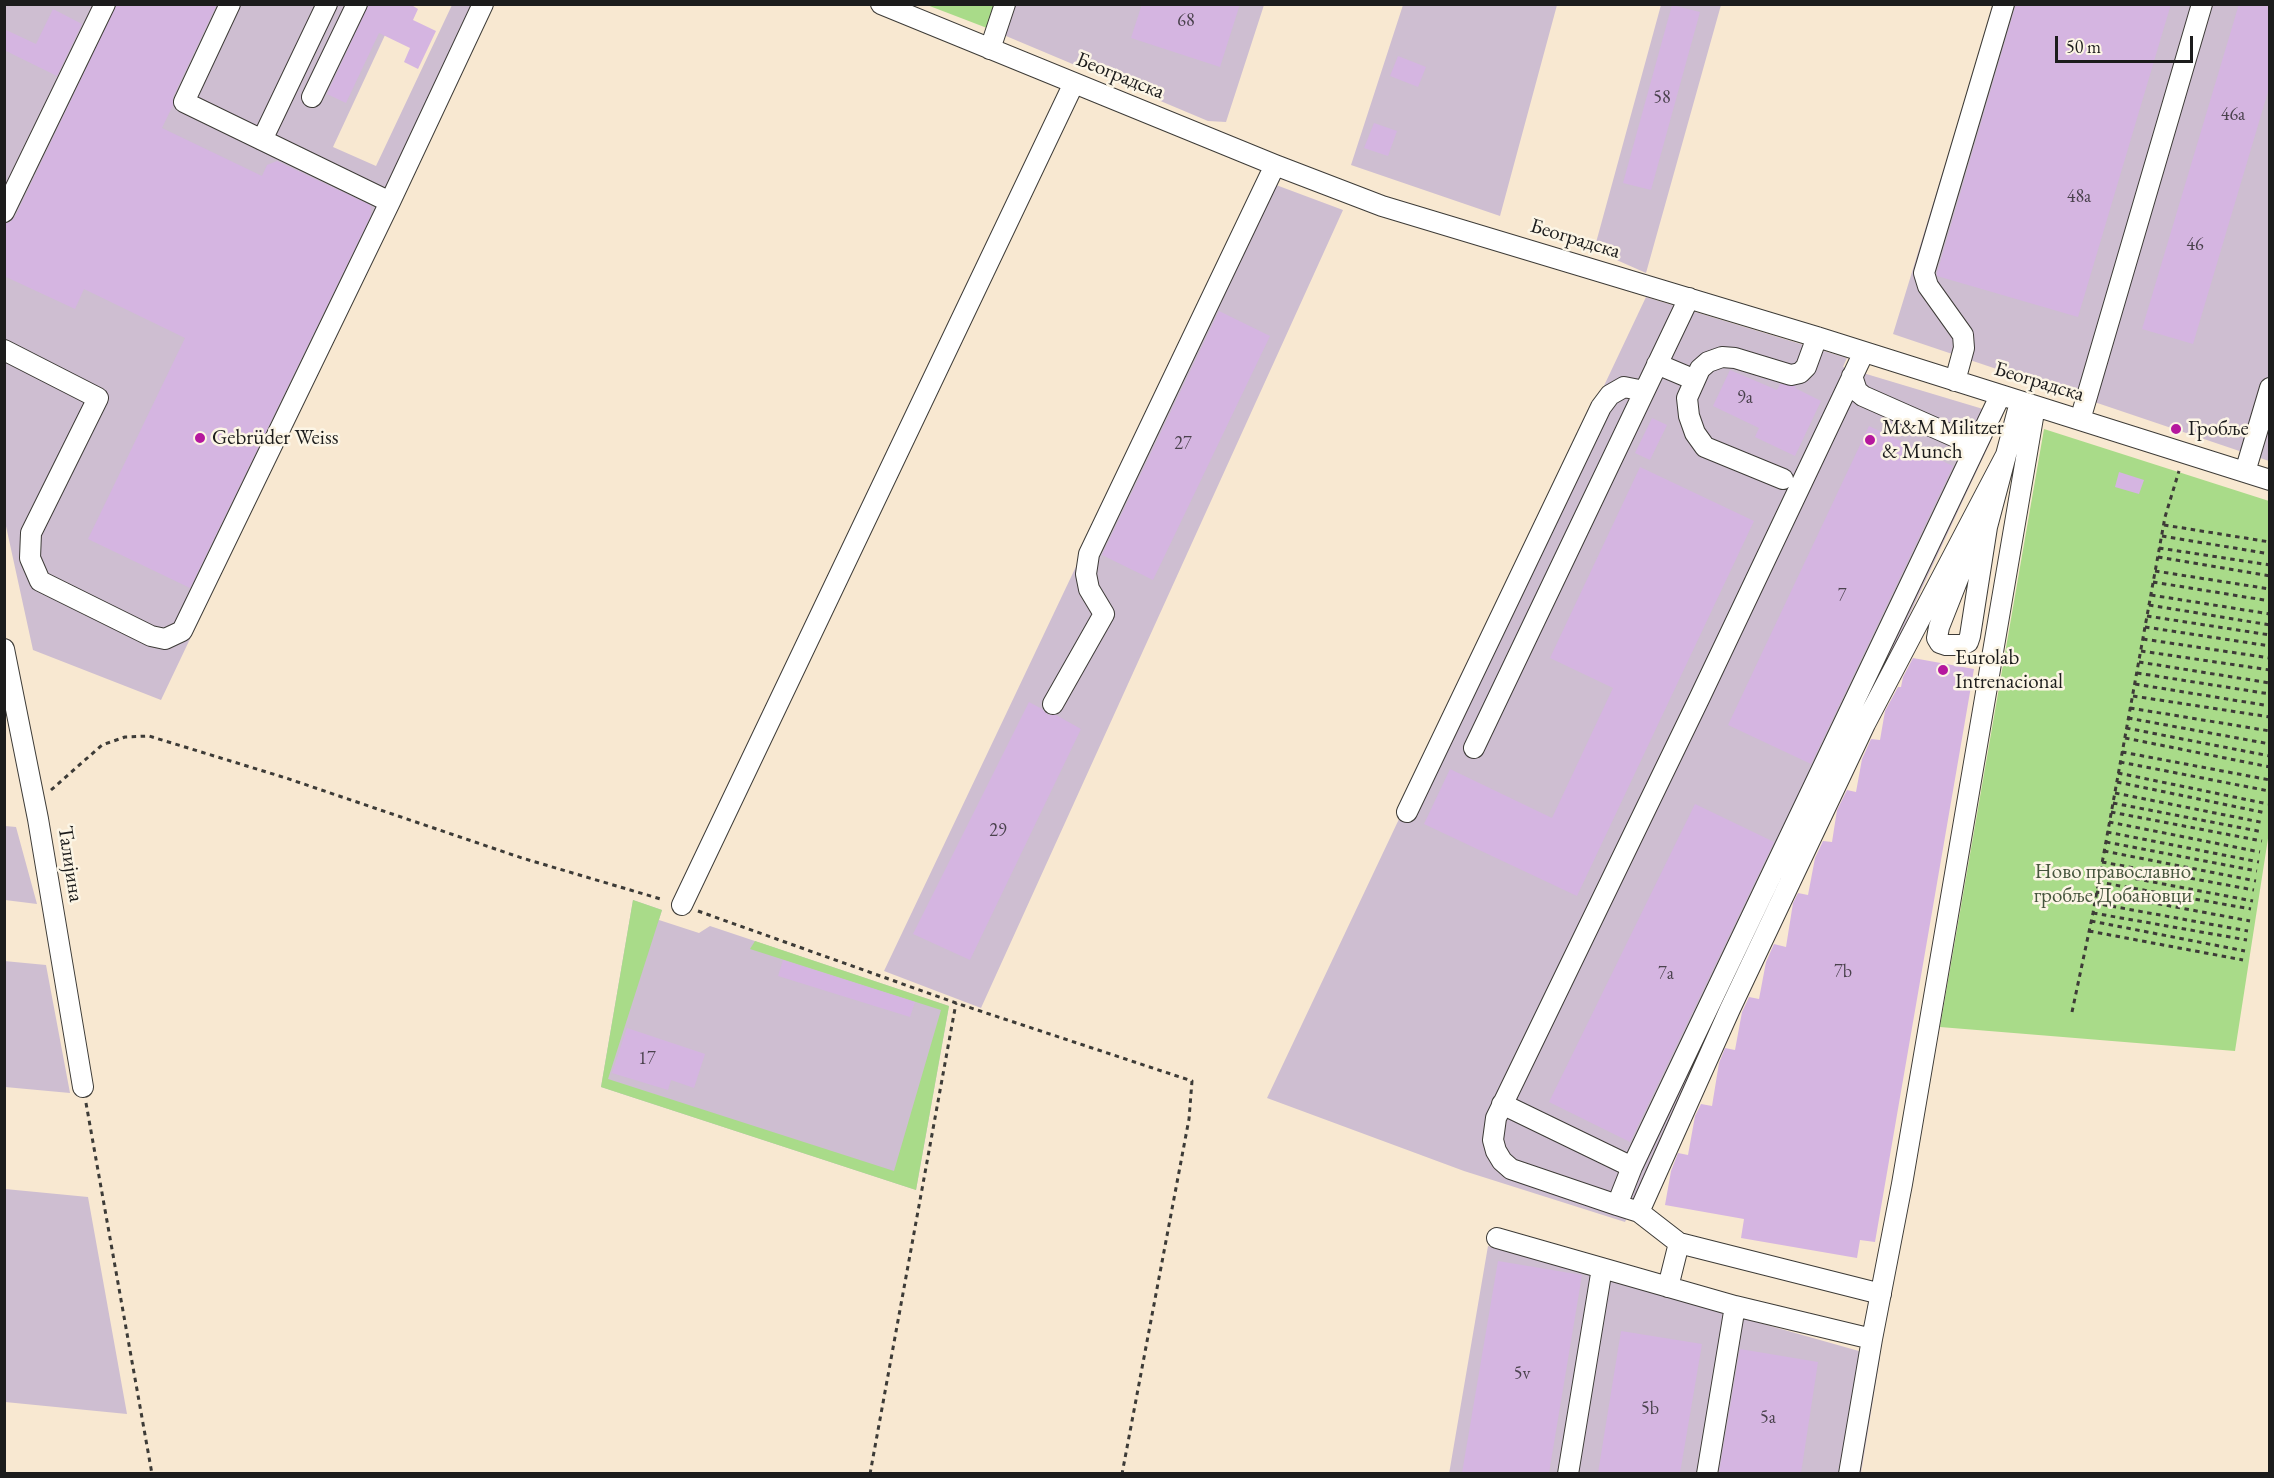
<!DOCTYPE html>
<html>
<head>
<meta charset="utf-8">
<style>
  body { margin:0 }
  #map { position:relative; width:2274px; height:1478px; overflow:hidden; background:#f8e8d1; font-family:"EB Garamond",serif }
  canvas { display:block }
  .frame { position:absolute; inset:0; border:6px solid #1c1c1c; pointer-events:none }
  .scale { position:absolute; left:2055px; top:36px; width:138px; height:27px; box-sizing:border-box; border:3px solid #1c1c1c; border-top:0; padding-left:8px; font-size:18px; line-height:21px; white-space:nowrap; color:#1c1c1c; -webkit-text-stroke:4px #fcf5e5; paint-order:stroke }
</style>
</head>
<body>
<div id="map">
<canvas width="2274" height="1478"></canvas>
<div class="frame"></div>
<div class="scale">50 m</div>
</div>
<script>
const c = document.querySelector('canvas').getContext('2d');
c.lineJoin = 'round';
function fill(path, color) { c.fillStyle = color; c.fill(path, 'evenodd'); }
const shape = rows => new Path2D(rows.map(r => 'M' + r).join(''));
function strokePath(path, color, width, dash) { c.strokeStyle = color; c.lineWidth = width; c.lineCap = dash ? 'butt' : 'round'; c.setLineDash(dash || []); c.stroke(path); }
function write(font, color, halo, rows, align = 'center') {
  c.font = font + ' "EB Garamond",serif'; c.lineWidth = 5; c.setLineDash([]); c.textBaseline = 'middle'; c.strokeStyle = halo; c.fillStyle = color; for (const [text, x, y, turn = 0] of rows) {
    c.save(); c.translate(x, y); c.rotate((+turn || 0) * Math.PI / 180); c.textAlign = isNaN(turn) ? turn : align; if (halo) c.strokeText(text, 0, 0); c.fillText(text, 0, 0); c.restore();
  }
}
const industrial = shape([
  [4,5,399,5,333,147,376,166,452,5,491,5,161,700,33,650,4,517],
  [997,5,1264,5,1226,122,1208,121,987,28],
  [1403,5,1557,5,1500,216,1351,165],
  [1661,5,1721,5,1646,273,1594,250],
  [1994,5,2269,5,2269,461,1893,334],
  [1260,179,1343,210,981,1008,884,971],
  [1646,297,1847,358,1843,367,2003,415,1625,1222,1464,1171,1267,1098],
  [5,826,16,827,37,904,5,900],
  [633,900,662,910,659,920,699,933,710,926,949,1006,916,1190,601,1087],
  [4,961,46,965,70,1093,5,1087],
  [5,1189,88,1197,127,1414,5,1402],
  [1488,1246,1880,1357,1861,1473,1449,1474]
]);
const green = shape([
  [927,5,997,5,987,28],
  [2044,429,2269,501,2269,832,2235,1051,1940,1027],
  [633,900,662,910,608,1079,894,1171,941,1010,750,949,755,941,949,1006,916,1190,601,1087]
]);
const building = shape([
  [117,4,217,4,173,97,173,105,162,128,262,176,267,165,277,161,370,205,371,208,371,215,190,588,88,539,185,338,84,289,75,309,4,276,4,224,10,222,15,217],
  [369,4,410,4,418,9,413,20,436,31,418,69,404,62,410,48,379,33,346,103,327,94],
  [1142,4,1240,4,1220,67,1131,38],
  [2016,4,2171,4,2078,317,1937,276,1937,273],
  [2239,4,2270,4,2270,85,2193,344,2142,329],
  [1672,5,1700,12,1651,190,1623,183],
  [53,9,82,24,57,76,4,50,4,29,36,44],
  [1398,56,1426,67,1418,87,1390,76],
  [1374,123,1397,131,1388,156,1364,148],
  [1219,311,1270,336,1153,580,1102,555],
  [1730,370,1777,390,1780,384,1796,386,1795,388,1821,401,1795,456,1755,437,1759,428,1713,406],
  [1652,418,1667,425,1650,460,1635,453],
  [1869,426,1953,466,1811,764,1728,725],
  [1640,467,1754,521,1577,896,1424,824,1450,769,1552,818,1613,688,1550,658],
  [2119,472,2144,480,2139,494,2115,487],
  [1913,658,1974,669,1875,1242,1860,1240,1857,1258,1741,1238,1744,1219,1665,1205,1671,1171,1678,1153,1688,1155,1695,1116,1701,1104,1712,1106,1719,1063,1725,1048,1735,1050,1742,1012,1749,997,1759,999,1766,962,1774,944,1786,947,1793,903,1798,893,1808,895,1815,858,1823,841,1832,842,1837,810,1847,790,1856,792,1862,759,1871,739,1880,740,1885,711,1898,687,1901,687,1903,677],
  [1029,702,1042,709,1048,715,1056,715,1081,729,970,960,913,934],
  [1695,804,1774,842,1630,1142,1549,1102],
  [783,960,915,1002,910,1017,778,976],
  [627,1028,705,1054,694,1088,671,1080,668,1090,612,1073],
  [1498,1261,1582,1275,1549,1473,1462,1473],
  [1621,1331,1702,1344,1680,1473,1598,1473],
  [1740,1349,1818,1362,1801,1473,1719,1473]
]);
const path = shape([
  [2164,525,2270,542],
  [2162,536,2270,554],
  [2159,548,2270,565],
  [2158,557,2270,576],
  [2155,571,2270,589],
  [2153,582,2270,601],
  [2151,595,2270,614],
  [2149,605,2270,625],
  [2147,616,2270,635],
  [2145,627,2270,646],
  [2143,639,2270,658],
  [2141,651,2270,670],
  [2139,662,2270,683],
  [2137,673,2270,694],
  [2135,684,2270,706],
  [2133,696,2270,717],
  [2130,708,2270,731],
  [2128,718,2270,744],
  [2126,728,2270,756],
  [2125,738,2270,767],
  [2122,752,2270,780],
  [2120,762,2269,791],
  [2118,773,2268,804],
  [2117,782,2266,813],
  [51,790,102,745,125,737,149,736,286,778,522,858,664,900],
  [2115,793,2265,823],
  [2113,803,2263,832],
  [2111,812,2262,841],
  [2109,822,2260,852],
  [2107,832,2259,862],
  [2106,842,2257,871],
  [2104,851,2256,881],
  [2102,862,2254,890],
  [2100,872,2253,901],
  [2098,882,2251,909],
  [2096,892,2250,921],
  [2094,903,2248,931],
  [698,911,956,1003,1192,1081,1189,1119,1122,1474],
  [2093,913,2247,940],
  [2091,921,2245,951],
  [2089,931,2243,960],
  [2072,1012,2093,913,2165,517,2179,471],
  [86,1103,152,1474],
  [870,1474,956,1003]
]);
const minor = shape([
  [230,4,184,102,390,202],
  [881,4,1275,165,1382,206,1817,337,2270,480],
  [990,49,1005,4],
  [312,97,357,4],
  [262,140,327,4],
  [4,212,105,4],
  [4,350,98,398,31,533,30,558,40,581,151,636,165,639,182,631,390,202,483,4],
  [1864,352,1699,699,1496,1118,1493,1140,1496,1151,1502,1161,1511,1169,1617,1205,1632,1167,2000,396],
  [1657,364,1695,380],
  [1852,376,1857,391,1863,396,1976,446],
  [1955,381,1964,348,1963,335,1928,286,1924,273,2004,4],
  [2080,420,2202,4],
  [2245,472,2270,388],
  [1783,479,1705,447,1695,433,1689,416,1687,398,1700,369,1708,362,1722,357,1735,358,1791,375,1800,373,1806,367,1817,337],
  [1990,512,1980,523,1939,627,1937,638,1940,643,1946,645,1962,645,1968,642,1970,636,1987,527,2020,402],
  [4,649,38,819,83,1087],
  [1053,704,1104,614,1089,589,1086,574,1089,554,1275,165],
  [1474,748,1689,298],
  [1407,812,1601,407,1610,395,1624,387,1644,391],
  [682,905,1074,83],
  [1502,1104,1632,1167],
  [1617,1205,1639,1212,1730,1009,1865,724,2006,455],
  [1639,1212,1679,1243,1881,1294],
  [1497,1238,1735,1306,1872,1339],
  [1668,1287,1679,1243],
  [1568,1474,1602,1268],
  [1707,1474,1735,1306],
  [1849,1474,1872,1339,1902,1184,2035,406]
]);
const markers = [
  [2176,429,6,"#b5179e"],
  [200,438,6,"#b5179e"],
  [1870,440,6,"#b5179e"],
  [1943,670,6,"#b5179e"]
];
const numberNames = [
  ["68",1186,21],
  ["58",1662,98],
  ["46a",2233,115],
  ["48a",2079,197],
  ["46",2195,245],
  ["9a",1745,398],
  ["27",1183,444],
  ["7",1842,596],
  ["29",998,831],
  ["7b",1843,972],
  ["7a",1666,974],
  ["17",647,1059],
  ["5v",1522,1374],
  ["5b",1650,1409],
  ["5a",1768,1418]
];
const streetNames = [
  ["Београдска",1120,76,22],
  ["Београдска",1575,239,17],
  ["Београдска",2039,382,17],
  ["Талијина",70,864,81]
];
const poiNames = [
  ["M&M Militzer",1882,428],
  ["& Munch",1882,452],
  ["Гробље",2188,429],
  ["Gebrüder Weiss",212,438],
  ["Eurolab",1955,658],
  ["Intrenacional",1955,682]
];
const parkNames = [
  ["Ново православно",2113,872],
  ["гробље Добановци",2113,896]
];
fill(industrial, '#cebed1');
fill(green, '#a9db89');
fill(building, '#d5b5e1');
strokePath(minor, '#3d3b37', 22);
strokePath(path, '#3d3b37', 3, [4.5, 4.5]);
strokePath(minor, '#fff', 20);
for (const [x, y, r, color] of markers) { const dot = new Path2D(); dot.arc(x, y, r, 0, 2 * Math.PI); c.fillStyle = color; c.fill(dot); strokePath(dot, '#fcf5e5', 2); }
write('18px', '#4a424d', null, numberNames);
write('21px', '#1c1c1c', '#fcf5e5', streetNames);
write('21px', '#1c1c1c', '#fcf5e5', poiNames, 'left');
write('21px', '#46553d', '#fcf5e5', parkNames);
</script>
</body>
</html>
